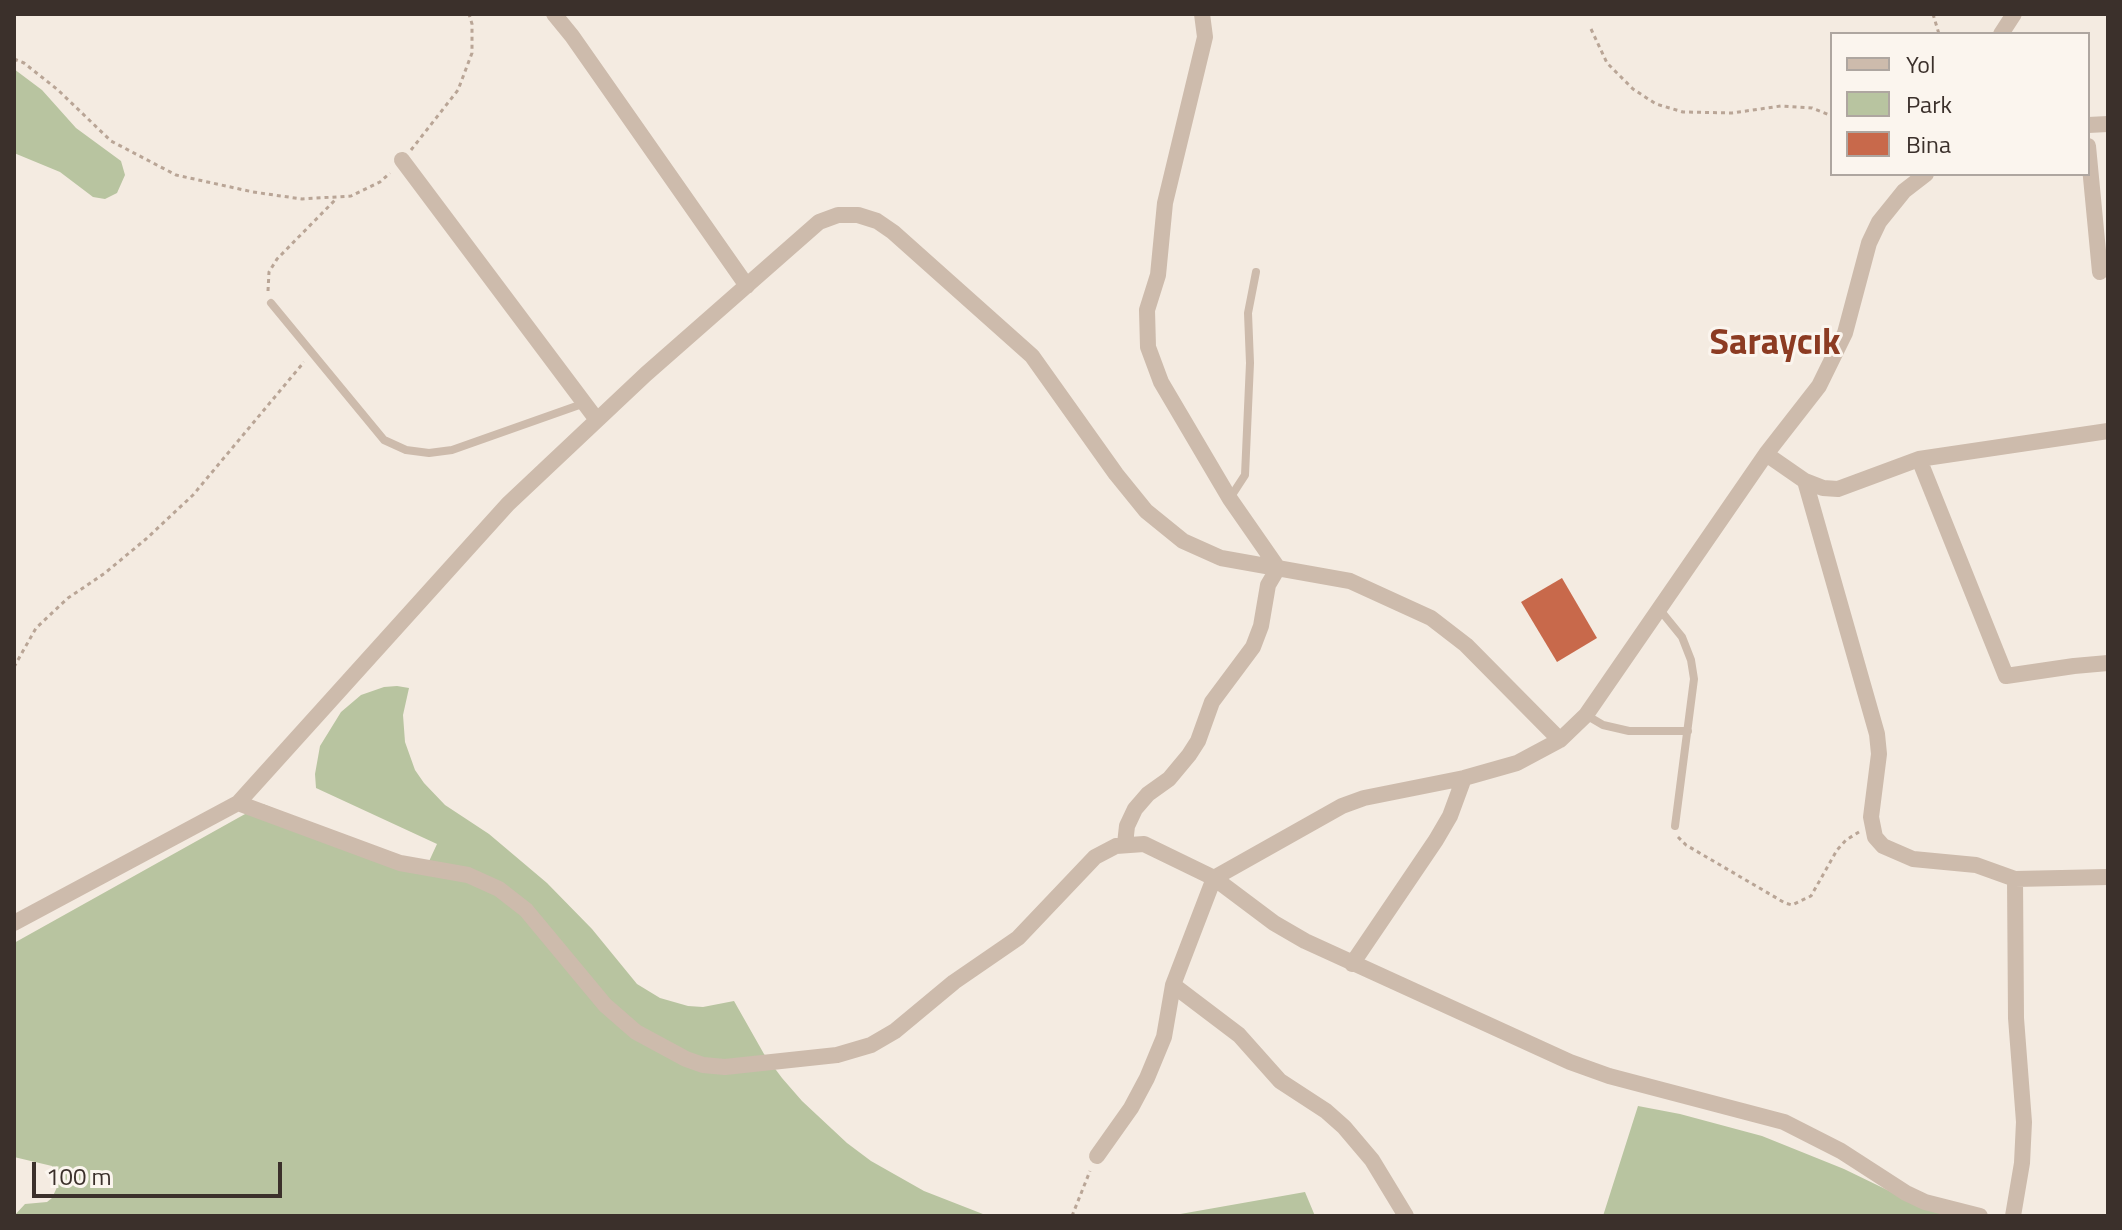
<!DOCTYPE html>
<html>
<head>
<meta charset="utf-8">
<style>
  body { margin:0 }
  #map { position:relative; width:2122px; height:1230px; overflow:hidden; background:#f4ebe1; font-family:"Titillium Web",sans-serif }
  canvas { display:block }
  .frame { position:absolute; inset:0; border:16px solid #3b302b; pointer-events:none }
  .legend { position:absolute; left:1830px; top:32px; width:260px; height:144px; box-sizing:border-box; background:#fbf5ee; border:2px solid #aea6a0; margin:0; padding:10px 14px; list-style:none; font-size:24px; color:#3b302b }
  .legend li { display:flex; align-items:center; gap:16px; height:40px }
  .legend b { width:40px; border:2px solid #aea6a0 }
  .scale { position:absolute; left:32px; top:1162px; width:250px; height:36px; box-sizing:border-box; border:4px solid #3b302b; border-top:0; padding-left:10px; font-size:24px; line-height:28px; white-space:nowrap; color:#3b302b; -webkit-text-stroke:6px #fbf5ee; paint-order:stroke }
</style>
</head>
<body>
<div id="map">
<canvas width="2122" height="1230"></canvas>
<div class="frame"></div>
<ul class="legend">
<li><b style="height:10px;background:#cdbbac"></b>Yol</li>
<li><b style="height:22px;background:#b8c4a0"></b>Park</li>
<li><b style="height:22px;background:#c8694b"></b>Bina</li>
</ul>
<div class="scale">100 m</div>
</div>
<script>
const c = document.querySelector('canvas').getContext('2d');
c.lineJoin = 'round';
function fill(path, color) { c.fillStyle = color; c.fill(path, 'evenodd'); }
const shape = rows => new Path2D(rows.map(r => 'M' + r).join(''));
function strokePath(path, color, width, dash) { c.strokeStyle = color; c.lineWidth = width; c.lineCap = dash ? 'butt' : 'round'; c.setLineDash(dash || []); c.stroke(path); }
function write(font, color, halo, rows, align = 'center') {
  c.font = font + ' "Titillium Web",sans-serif'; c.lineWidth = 6; c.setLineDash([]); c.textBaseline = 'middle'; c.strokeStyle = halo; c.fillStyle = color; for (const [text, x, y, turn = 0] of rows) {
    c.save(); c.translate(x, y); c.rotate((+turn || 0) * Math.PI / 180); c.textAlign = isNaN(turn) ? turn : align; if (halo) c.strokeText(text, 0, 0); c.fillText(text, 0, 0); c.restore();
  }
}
const green = shape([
  [14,69,42,90,76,128,121,161,125,175,117,193,105,199,93,197,60,172,14,153],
  [397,686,409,688,403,715,405,742,415,770,424,783,445,805,489,834,547,883,592,929,637,984,660,998,688,1006,703,1007,734,1001,764,1054,782,1078,802,1101,847,1143,871,1161,924,1191,988,1216,14,1216,25,1204,47,1202,52,1198,59,1183,52,1166,14,1157,14,943,263,804,425,870,437,844,316,788,315,774,320,746,341,712,361,695,384,687],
  [1638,1106,1680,1114,1762,1136,1844,1169,1910,1201,1961,1216,1603,1216],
  [1305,1192,1315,1216,1169,1216]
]);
const building = shape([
  [1562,578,1597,638,1557,662,1521,602]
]);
const path = shape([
  [1933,14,1939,34],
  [1591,29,1607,63,1633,89,1656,104,1683,112,1732,113,1781,106,1812,108,1832,116],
  [14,59,24,63,58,90,111,141,176,175,253,192,302,199,351,196,380,182,390,173],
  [411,150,458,90,472,53,472,24,469,14],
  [268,291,269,272,277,259,337,198],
  [14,667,36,628,68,598,105,573,146,539,193,495,304,362],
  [1678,837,1686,845,1785,903,1792,905,1811,896,1837,850,1846,840,1859,832],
  [1072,1216,1090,1171]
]);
const service = shape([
  [271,303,384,440,406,450,429,453,452,450,585,403],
  [1230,498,1245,475,1250,363,1248,313,1256,272],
  [1660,610,1682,637,1691,660,1694,679,1675,826],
  [1586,715,1603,725,1629,731,1688,731]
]);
const minor = shape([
  [554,14,572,36,747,286],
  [2001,34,2014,14],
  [2088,125,2108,124],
  [2088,146,2100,272],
  [402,160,597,420],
  [1766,454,1805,481,1823,488,1838,489,1919,459,2108,431],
  [1919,459,2006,676,2074,666,2108,663],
  [1805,481,1877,734,1879,754,1871,817,1875,837,1883,846,1913,859,1976,865,2015,879,2108,877],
  [238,803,400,863,468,875,499,889,526,910,605,1005,636,1032,686,1059,703,1065,725,1067,837,1055,871,1045,895,1031,954,982,1018,938,1095,857,1116,846,1144,844,1214,878,1274,923,1305,941,1570,1062,1609,1076,1784,1122,1841,1151,1906,1193,1925,1202,1980,1216],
  [1125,844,1127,826,1135,809,1148,794,1169,779,1189,755,1198,741,1212,702,1253,647,1261,626,1268,585,1278,568,1230,499,1161,382,1148,347,1147,310,1158,275,1165,203,1205,37,1202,14],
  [14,923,238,803,508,504,646,374,819,222,838,215,858,215,877,221,893,232,1032,356,1116,474,1146,511,1183,541,1221,558,1350,581,1431,618,1466,645,1560,740],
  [1352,964,1436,840,1450,816,1464,778],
  [1173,985,1239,1035,1280,1081,1326,1111,1344,1127,1372,1160,1406,1216],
  [1097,1156,1131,1108,1147,1078,1164,1037,1173,985,1214,878,1342,806,1364,798,1464,778,1517,763,1560,740,1586,715,1766,454,1819,386,1845,333,1869,243,1879,222,1904,191,1926,174],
  [2013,1216,2022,1163,2024,1122,2016,1018,2015,879]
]);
const districtNames = [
  ["Saraycık",1775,345]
];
fill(green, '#b8c4a0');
fill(building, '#c8694b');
strokePath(path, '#b9a596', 3, [4, 4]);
strokePath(service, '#cdbbac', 8);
strokePath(minor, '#cdbbac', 16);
write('bold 36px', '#8c3b22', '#fbf5ee', districtNames);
</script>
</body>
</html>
